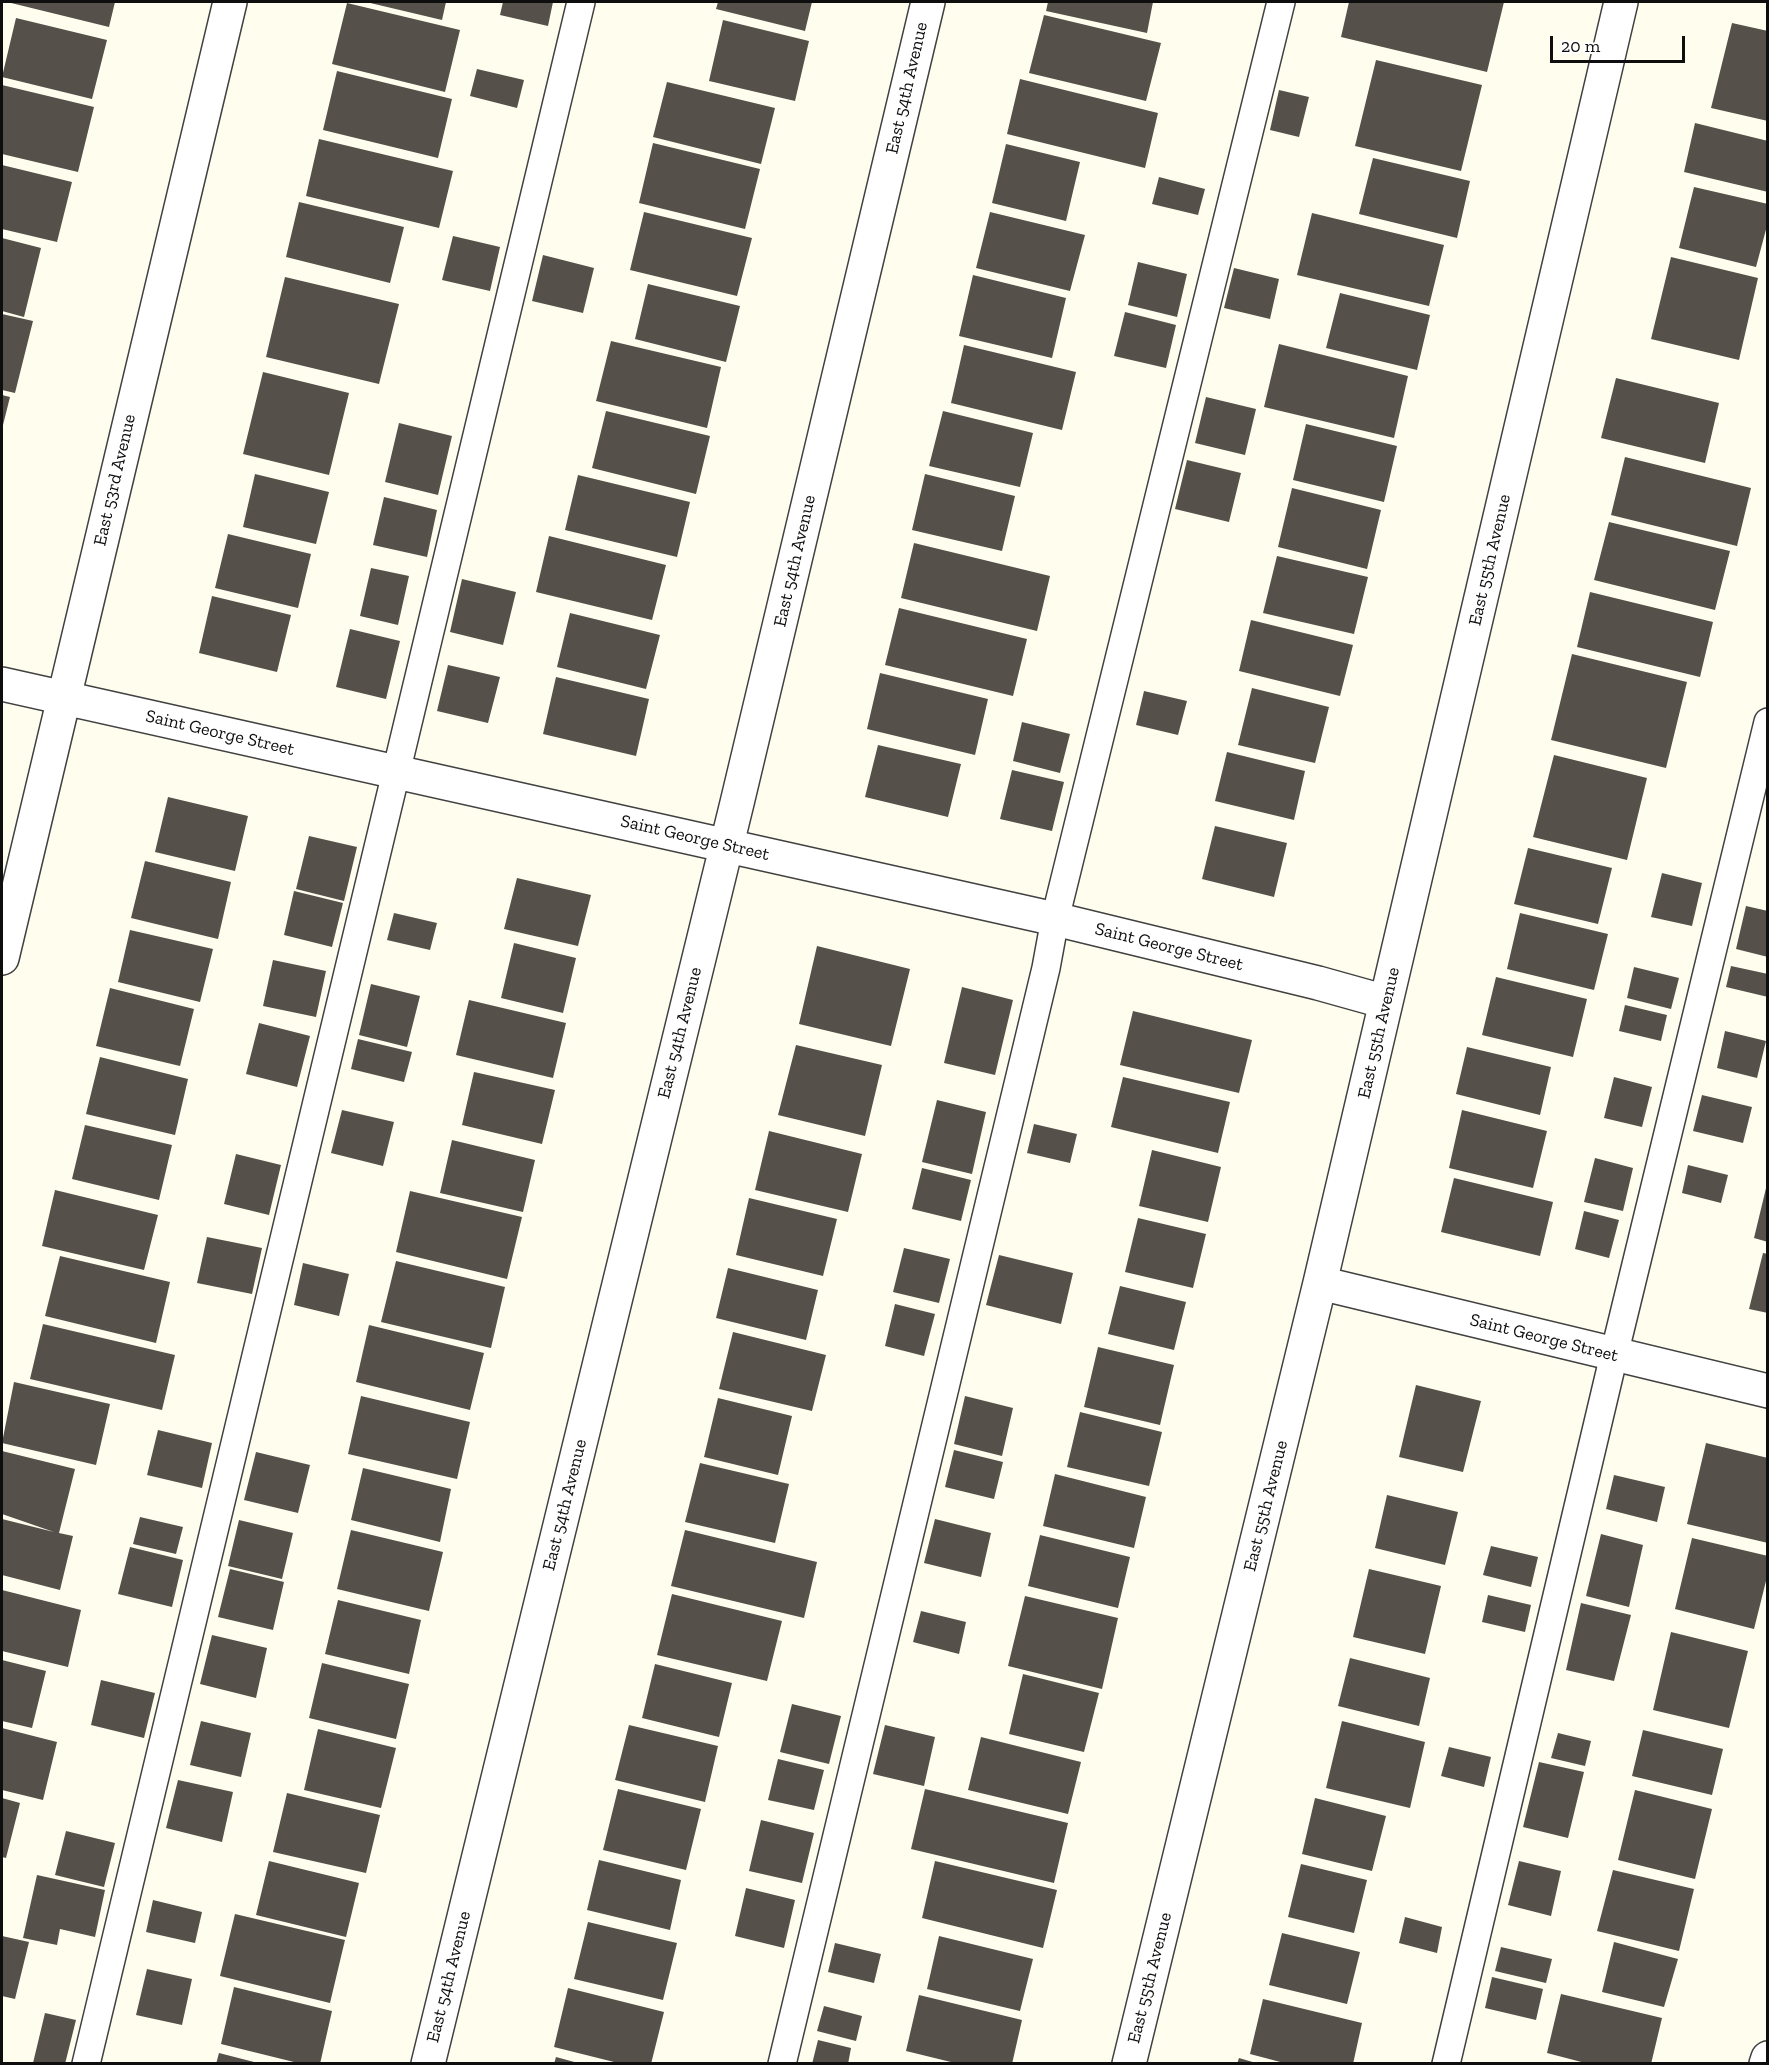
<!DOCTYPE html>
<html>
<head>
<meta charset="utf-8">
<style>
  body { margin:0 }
  #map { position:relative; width:1769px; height:2065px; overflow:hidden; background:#fffeee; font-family:"Zilla Slab",serif }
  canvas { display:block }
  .frame { position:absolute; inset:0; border:3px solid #0e0e0e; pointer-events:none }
  .scale { position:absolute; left:1550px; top:36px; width:135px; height:27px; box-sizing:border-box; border:3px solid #0e0e0e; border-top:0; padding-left:8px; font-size:18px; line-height:21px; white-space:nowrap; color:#0e0e0e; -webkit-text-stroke:4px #fff; paint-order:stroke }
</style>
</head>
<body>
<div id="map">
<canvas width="1769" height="2065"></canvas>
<div class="frame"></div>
<div class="scale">20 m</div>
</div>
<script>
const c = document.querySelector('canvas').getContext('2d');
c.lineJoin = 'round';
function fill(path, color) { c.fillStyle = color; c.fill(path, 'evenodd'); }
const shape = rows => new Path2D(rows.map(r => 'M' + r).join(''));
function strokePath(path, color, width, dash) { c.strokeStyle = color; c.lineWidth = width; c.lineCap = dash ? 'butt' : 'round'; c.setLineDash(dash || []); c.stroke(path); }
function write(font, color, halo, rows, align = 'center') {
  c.font = font + ' "Zilla Slab",serif'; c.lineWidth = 6; c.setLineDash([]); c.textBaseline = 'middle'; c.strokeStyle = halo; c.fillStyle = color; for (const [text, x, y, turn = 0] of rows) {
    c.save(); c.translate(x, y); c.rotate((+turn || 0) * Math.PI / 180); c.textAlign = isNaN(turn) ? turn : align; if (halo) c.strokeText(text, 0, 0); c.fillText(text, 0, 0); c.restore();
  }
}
const building = shape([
  [7,2,115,2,109,27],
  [366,2,446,2,442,20],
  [503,2,553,2,548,26,500,15],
  [718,2,812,2,805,31,716,9],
  [1048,2,1153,2,1147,33,1046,11],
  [1349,2,1504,2,1487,72,1341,37],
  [347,3,460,30,445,92,332,64],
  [1044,15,1161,43,1146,101,1029,73],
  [16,18,107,40,92,99,2,77],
  [723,20,809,41,795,101,709,81],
  [1732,23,1768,31,1768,121,1711,108],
  [1376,60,1482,85,1461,171,1355,146],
  [477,69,524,80,517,108,470,96],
  [337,71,452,99,438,158,323,130],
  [1020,79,1158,113,1145,168,1007,134],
  [667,82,775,108,761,164,653,137],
  [2,85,94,107,78,172,2,154],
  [1279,90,1309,97,1299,137,1270,130],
  [1695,123,1768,141,1768,192,1684,172],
  [319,139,453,171,439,228,306,196],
  [653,143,760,169,745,229,639,203],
  [1006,144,1080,162,1066,221,992,203],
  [1373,158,1470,181,1457,238,1359,214],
  [2,165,72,182,57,242,2,229],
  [1159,177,1205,189,1198,215,1152,204],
  [1694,187,1768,204,1768,222,1756,267,1679,248],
  [299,202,404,227,390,283,286,257],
  [644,212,752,238,737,296,630,270],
  [990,212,1085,235,1070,291,976,268],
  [1312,213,1444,245,1429,306,1297,275],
  [453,236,500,247,490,291,442,280],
  [2,238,41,248,24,317,2,311],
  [543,255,594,268,583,313,532,301],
  [1671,257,1758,278,1739,360,1651,339],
  [1138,262,1187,274,1177,317,1128,305],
  [1234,268,1279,279,1270,319,1224,308],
  [973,275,1066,298,1052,358,959,336],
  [285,277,399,304,379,384,266,357],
  [648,284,740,306,726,362,635,339],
  [1340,293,1430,315,1417,370,1326,348],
  [1125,312,1176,325,1166,368,1114,356],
  [2,314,33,321,15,393,2,390],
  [611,341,721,367,707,428,596,401],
  [1279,344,1408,376,1394,438,1264,407],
  [964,345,1076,372,1062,430,951,403],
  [263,372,349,393,329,475,243,454],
  [1616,378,1719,403,1705,463,1601,438],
  [2,395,10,397,2,429],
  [1206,397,1256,409,1245,455,1195,443],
  [606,411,710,436,696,494,592,468],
  [943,411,1033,433,1020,487,929,466],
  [399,423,452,436,438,495,385,482],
  [1306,424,1397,446,1384,502,1293,480],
  [1625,457,1751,488,1737,546,1611,515],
  [1187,460,1241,473,1229,522,1175,509],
  [255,474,329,492,316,544,243,527],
  [925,474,1015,496,1002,551,912,530],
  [578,475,690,502,677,557,565,530],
  [1292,488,1381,510,1367,569,1278,547],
  [384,497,437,510,427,557,373,545],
  [1609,522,1730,551,1715,610,1594,580],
  [228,534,311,554,298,608,215,588],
  [549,536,666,565,652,620,536,592],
  [914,543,1050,576,1037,631,901,598],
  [1277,556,1368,577,1354,634,1263,613],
  [371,568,409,576,398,625,360,616],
  [462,579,516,592,503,645,450,632],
  [1590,592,1713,622,1700,677,1577,647],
  [212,596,291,615,277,672,199,653],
  [899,608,1027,639,1013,696,885,665],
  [570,613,660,635,646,689,557,667],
  [1251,620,1353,645,1340,696,1239,671],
  [350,629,400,641,386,699,336,687],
  [1572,654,1687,682,1666,768,1551,740],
  [448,665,500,677,488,723,437,711],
  [880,673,988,699,975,755,867,729],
  [556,677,649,699,636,756,543,734],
  [1252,688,1329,707,1315,763,1238,745],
  [1144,691,1187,701,1178,735,1136,725],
  [1022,722,1070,734,1060,773,1013,761],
  [878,745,961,764,948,817,865,797],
  [1227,752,1305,771,1294,820,1215,801],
  [1554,755,1647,778,1627,860,1533,837],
  [1012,770,1064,782,1052,831,1000,819],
  [168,797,248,816,235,871,155,852],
  [1215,826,1287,843,1274,897,1202,879],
  [309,836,357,847,344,901,296,889],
  [1528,848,1612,868,1598,924,1514,904],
  [145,861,231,882,218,939,131,918],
  [1662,873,1702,883,1692,926,1651,917],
  [517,878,591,895,578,946,504,929],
  [294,891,343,903,332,947,284,935],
  [1746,906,1768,911,1768,957,1736,949],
  [394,913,437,923,430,950,387,940],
  [1520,913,1608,934,1594,990,1507,969],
  [130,930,213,949,200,1002,118,982],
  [514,943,576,958,563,1013,501,998],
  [817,946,910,969,891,1046,799,1024],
  [273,960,326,971,316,1017,263,1006],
  [1731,966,1768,974,1768,997,1726,987],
  [1634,967,1679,978,1671,1009,1627,998],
  [1496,977,1587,999,1573,1057,1482,1035],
  [371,984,420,996,407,1047,359,1035],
  [962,987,1013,1000,995,1075,944,1063],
  [110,988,194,1009,180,1066,96,1046],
  [469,1000,566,1023,553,1078,456,1055],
  [1625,1005,1667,1015,1661,1041,1619,1031],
  [1133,1011,1252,1040,1239,1093,1120,1065],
  [259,1023,310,1036,297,1087,246,1074],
  [1725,1031,1766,1041,1757,1078,1717,1068],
  [358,1039,412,1052,404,1082,351,1069],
  [796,1045,882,1065,865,1136,778,1115],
  [1467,1047,1551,1067,1540,1115,1456,1094],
  [100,1057,188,1079,175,1135,86,1114],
  [474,1072,555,1090,542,1144,462,1125],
  [1123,1077,1230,1102,1218,1153,1111,1127],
  [1614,1077,1652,1087,1642,1127,1604,1118],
  [1702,1095,1752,1107,1743,1143,1693,1131],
  [937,1100,986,1112,972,1174,922,1162],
  [342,1110,394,1122,383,1166,331,1153],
  [1462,1110,1547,1131,1533,1188,1449,1168],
  [1034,1124,1077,1134,1070,1163,1027,1153],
  [85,1125,172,1145,159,1200,72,1179],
  [769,1131,862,1154,848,1212,755,1190],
  [452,1140,535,1160,523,1212,440,1193],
  [1152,1150,1221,1167,1208,1222,1139,1206],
  [236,1154,281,1165,269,1215,224,1204],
  [1595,1158,1633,1168,1623,1211,1584,1202],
  [1688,1165,1728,1175,1721,1203,1682,1193],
  [922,1168,971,1180,961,1221,912,1209],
  [1454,1178,1553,1202,1540,1256,1441,1232],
  [1767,1184,1768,1184,1768,1242,1754,1238],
  [55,1190,158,1215,144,1270,42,1246],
  [410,1191,522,1217,507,1279,396,1252],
  [749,1198,837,1219,823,1276,736,1255],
  [1584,1211,1619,1220,1609,1258,1575,1249],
  [1138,1218,1206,1234,1193,1288,1125,1272],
  [207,1237,262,1248,252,1294,197,1283],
  [904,1248,950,1259,939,1303,893,1292],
  [1763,1253,1768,1254,1768,1313,1749,1309],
  [999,1255,1073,1273,1061,1324,986,1305],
  [60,1256,170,1282,156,1343,45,1316],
  [396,1261,505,1287,491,1348,381,1322],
  [303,1263,349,1274,339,1316,294,1305],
  [728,1268,818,1290,806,1340,716,1318],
  [1120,1286,1186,1302,1174,1350,1108,1334],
  [895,1304,935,1314,924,1356,885,1346],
  [43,1324,175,1355,162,1410,30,1379],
  [369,1325,484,1353,470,1410,356,1382],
  [733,1332,826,1355,812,1411,719,1389],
  [1098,1347,1174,1365,1160,1425,1084,1407],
  [14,1382,110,1404,96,1465,2,1443],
  [1416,1385,1481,1401,1463,1472,1399,1457],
  [361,1396,470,1422,457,1479,348,1454],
  [965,1396,1013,1408,1002,1456,954,1444],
  [718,1398,792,1416,778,1475,704,1457],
  [1080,1412,1162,1432,1149,1486,1067,1467],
  [158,1430,212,1443,202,1488,147,1475],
  [1706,1443,1768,1458,1768,1543,1687,1524],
  [954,1450,1003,1462,994,1499,945,1487],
  [2,1451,75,1469,59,1533,73,1536,60,1590,2,1575,2,1519,54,1532,2,1514],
  [256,1452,310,1465,298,1513,244,1500],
  [700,1463,789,1484,775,1543,685,1522],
  [363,1468,451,1489,440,1542,351,1520],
  [1055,1474,1146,1497,1134,1548,1043,1526],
  [1614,1475,1665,1487,1657,1522,1606,1509],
  [1387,1495,1458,1512,1445,1565,1375,1548],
  [140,1517,183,1527,176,1554,133,1544],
  [935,1519,991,1533,981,1577,924,1563],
  [239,1520,293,1533,282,1579,228,1566],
  [351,1530,443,1552,429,1611,337,1589],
  [685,1530,817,1562,804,1618,671,1586],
  [1601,1534,1643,1545,1629,1607,1586,1596],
  [1040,1535,1130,1557,1118,1608,1028,1586],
  [1692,1538,1768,1556,1768,1573,1754,1629,1675,1609],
  [1491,1546,1538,1557,1531,1587,1483,1575],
  [130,1547,183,1560,172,1607,118,1594],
  [230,1569,284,1582,273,1630,218,1617],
  [1369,1569,1441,1586,1425,1654,1353,1637],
  [2,1590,81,1610,68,1667,2,1651],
  [672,1594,782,1621,767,1681,657,1655],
  [1488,1595,1531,1605,1525,1632,1482,1622],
  [1025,1596,1118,1618,1102,1689,1008,1666],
  [338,1600,421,1620,409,1674,325,1654],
  [1581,1603,1631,1615,1614,1681,1566,1670],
  [921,1611,966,1622,959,1654,913,1642],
  [1671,1632,1748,1651,1729,1728,1653,1710],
  [212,1635,267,1648,256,1698,200,1684],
  [1350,1658,1430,1678,1419,1726,1338,1706],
  [2,1660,46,1671,32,1728,2,1721],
  [322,1663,409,1684,396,1739,309,1718],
  [655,1664,732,1683,719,1737,642,1718],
  [1023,1674,1099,1693,1084,1752,1009,1734],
  [101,1680,155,1693,144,1738,91,1725],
  [792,1704,841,1716,829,1764,780,1752],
  [201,1721,251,1733,241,1777,190,1765],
  [1342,1721,1425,1742,1410,1808,1326,1788],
  [629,1725,718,1746,705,1802,615,1780],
  [885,1725,935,1737,924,1786,873,1774],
  [2,1728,57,1742,43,1800,2,1790],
  [318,1729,396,1748,381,1808,304,1790],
  [1643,1730,1723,1749,1712,1795,1632,1776],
  [1558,1733,1591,1741,1585,1766,1551,1758],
  [981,1737,1081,1762,1068,1814,968,1790],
  [1449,1747,1491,1757,1484,1787,1441,1776],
  [778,1759,824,1770,814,1810,768,1800],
  [1539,1762,1584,1772,1568,1838,1523,1827],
  [178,1780,233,1792,222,1842,166,1828],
  [618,1789,701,1809,686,1870,603,1850],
  [925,1789,1068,1823,1054,1883,911,1849],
  [1635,1790,1712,1809,1695,1879,1618,1860],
  [287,1793,380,1815,366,1873,273,1852],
  [2,1798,20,1803,6,1858,2,1857],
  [1315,1798,1386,1816,1372,1871,1302,1854],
  [761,1820,814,1833,802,1883,749,1871],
  [66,1831,115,1843,104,1887,55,1875],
  [599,1860,681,1880,670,1930,587,1910],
  [269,1861,359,1883,346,1937,256,1915],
  [935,1861,1057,1890,1043,1948,922,1918],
  [1519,1861,1561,1871,1551,1916,1508,1905],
  [1301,1864,1367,1880,1354,1933,1288,1917],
  [1613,1870,1694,1889,1679,1951,1597,1931],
  [37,1875,105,1890,95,1937,60,1929,57,1945,23,1938],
  [746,1888,795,1900,784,1948,735,1936],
  [153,1900,202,1912,195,1943,146,1932],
  [235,1914,345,1940,330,2003,220,1976],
  [1405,1917,1442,1927,1437,1953,1399,1943],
  [588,1922,677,1943,663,2000,574,1979],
  [1282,1933,1360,1952,1347,2004,1269,1985],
  [2,1936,29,1942,15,1999,2,1996],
  [939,1936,1033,1959,1020,2011,927,1989],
  [1614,1942,1678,1959,1664,2007,1602,1992],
  [835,1943,881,1954,874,1983,828,1972],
  [1501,1947,1552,1959,1546,1983,1495,1971],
  [147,1969,192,1979,182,2025,136,2015],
  [1492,1977,1543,1989,1536,2020,1485,2008],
  [234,1987,332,2011,320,2064,302,2064,221,2044],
  [568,1988,664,2012,651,2064,622,2064,554,2047],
  [1561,1994,1662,2018,1651,2064,1589,2064,1547,2053],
  [919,1995,1022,2020,1012,2064,959,2064,906,2051],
  [1263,1999,1362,2023,1353,2064,1288,2064,1250,2054],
  [824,2006,862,2016,856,2041,817,2031],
  [45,2013,76,2020,65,2064,33,2063],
  [818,2040,851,2048,848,2064,812,2064],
  [219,2053,258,2063,258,2064,216,2064],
  [556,2057,578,2063,578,2064,554,2064],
  [1239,2058,1256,2063,1256,2064,1237,2064]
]);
const lane = shape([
  [86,2064,581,2],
  [782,2064,1046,968,1055,919,1281,2],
  [1446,2064,1614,1355,1768,722]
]);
const street = shape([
  [2,684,1055,919,1318,983,1386,1002],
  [2,958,230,2],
  [1320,1283,1768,1391],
  [428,2064,737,803,928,2],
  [1129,2064,1320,1283,1621,2],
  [1766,2064,1768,2058]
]);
const streetNames = [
  ["East 54th Avenue",907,88,-77],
  ["East 53rd Avenue",115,480,-77],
  ["East 55th Avenue",1490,560,-77],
  ["East 54th Avenue",795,561,-77],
  ["Saint George Street",220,733,13],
  ["Saint George Street",695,838,13],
  ["Saint George Street",1169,947,14],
  ["East 54th Avenue",680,1033,-76],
  ["East 55th Avenue",1379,1033,-77],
  ["Saint George Street",1544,1338,14],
  ["East 54th Avenue",565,1505,-76],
  ["East 55th Avenue",1266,1506,-76],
  ["East 54th Avenue",449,1977,-76],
  ["East 55th Avenue",1150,1978,-76]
];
fill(building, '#56504a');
strokePath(lane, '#414141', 30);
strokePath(street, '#414141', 36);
strokePath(lane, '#fff', 27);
strokePath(street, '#fff', 33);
write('18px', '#0e0e0e', '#fff', streetNames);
</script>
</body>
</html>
